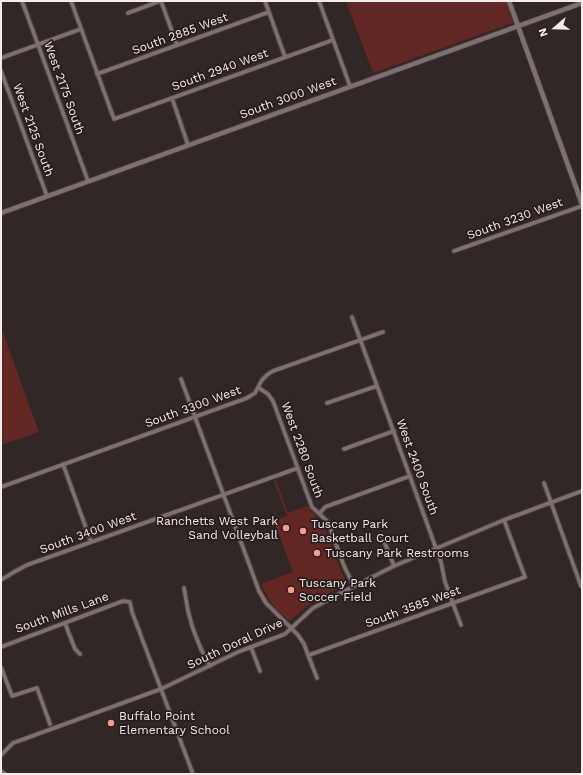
<!DOCTYPE html>
<html>
<head>
<meta charset="utf-8">
<style>
  body { margin:0 }
  #map { position:relative; width:583px; height:775px; overflow:hidden; background:#312725; font-family:"Work Sans",sans-serif }
  canvas { display:block }
  .frame { position:absolute; inset:0; border:2px solid #f4ecec; pointer-events:none }
  .north { position:absolute; left:535px; top:8px; width:40px; height:40px; -webkit-text-stroke:3px #271d1c; paint-order:stroke; rotate:250deg; font-size:11px; font-weight:700; line-height:16px; text-align:center; color:#f4ecec }
  .north::after { content:''; display:block; margin:auto; width:14px; height:18px; background:#f4ecec; clip-path:polygon(50% 0,100% 100%,50% 72%,0 100%) }
</style>
</head>
<body>
<div id="map">
<canvas width="583" height="775"></canvas>
<div class="frame"></div>
<div class="north">N</div>
</div>
<script>
const c = document.querySelector('canvas').getContext('2d');
c.lineJoin = 'round';
function fill(path, color) { c.fillStyle = color; c.fill(path, 'evenodd'); }
const shape = rows => new Path2D(rows.map(r => 'M' + r).join(''));
function strokePath(path, color, width, dash) { c.strokeStyle = color; c.lineWidth = width; c.lineCap = dash ? 'butt' : 'round'; c.setLineDash(dash || []); c.stroke(path); }
function write(font, color, halo, rows, align = 'center') {
  c.font = font + ' "Work Sans",sans-serif'; c.lineWidth = 3.5; c.setLineDash([]); c.textBaseline = 'middle'; c.strokeStyle = halo; c.fillStyle = color; for (const [text, x, y, turn = 0] of rows) {
    c.save(); c.translate(x, y); c.rotate((+turn || 0) * Math.PI / 180); c.textAlign = isNaN(turn) ? turn : align; if (halo) c.strokeText(text, 0, 0); c.fillText(text, 0, 0); c.restore();
  }
}
const green = shape([
  [346,1,506,1,513,23,373,73],
  [1,327,39,432,1,445],
  [276,480,288,513,307,506,325,528,340,569,347,583,308,605,290,621,278,611,269,600,261,584,293,572,274,521,287,516,274,481]
]);
const minor = shape([
  [22,1,88,181],
  [71,1,114,119,333,40],
  [161,1,177,45],
  [265,1,285,57],
  [319,1,350,86],
  [128,13,160,1],
  [1,58,81,29],
  [1,71,47,196],
  [97,74,269,12],
  [172,98,188,145],
  [454,251,582,206],
  [352,317,441,562,445,582,461,625],
  [181,379,259,591,266,603,298,635,304,644,317,678],
  [259,388,268,394,273,401,312,507,328,522,344,566,354,586],
  [327,403,377,386],
  [344,449,394,431],
  [63,464,91,542],
  [544,483,581,586],
  [1,487,247,398,255,393,262,380,267,375,273,371,383,332],
  [320,513,325,507,410,476],
  [382,536,394,566],
  [1,580,14,572,27,565,298,468],
  [184,588,188,611,193,629,201,649,210,666],
  [65,623,75,649,80,654],
  [1,647,123,601,130,602,132,612,193,774],
  [251,647,260,671],
  [309,655,525,577,504,520],
  [1,667,12,696,37,688,50,724],
  [1,755,13,743,161,689,238,652,285,634,313,608,337,595,394,566,504,520,582,491],
  [1,771,5,774]
]);
const tertiary = shape([
  [509,1,582,204],
  [1,213,582,3]
]);
const markers = [
  [286,528,4,"#f59c94"],
  [303,531,4,"#f59c94"],
  [317,553,4,"#f59c94"],
  [291,590,4,"#f59c94"],
  [111,723,4,"#f59c94"]
];
const streetNames = [
  ["South 2885 West",180,34,-20],
  ["South 2940 West",220,70,-20],
  ["West 2175 South",64,88,70],
  ["South 3000 West",288,98,-20],
  ["West 2125 South",33,130,70],
  ["South 3230 West",515,219,-20],
  ["South 3300 West",193,407,-20],
  ["West 2280 South",302,450,70],
  ["West 2400 South",417,467,70],
  ["South 3400 West",88,533,-20],
  ["South 3585 West",413,607,-20],
  ["South Mills Lane",62,613,-20],
  ["South Doral Drive",235,644,-25]
];
const poiNames = [
  ["Ranchetts West Park",278,521,"right"],
  ["Sand Volleyball",278,535,"right"],
  ["Tuscany Park",311,524],
  ["Basketball Court",311,538],
  ["Tuscany Park Restrooms",325,553],
  ["Tuscany Park",299,583],
  ["Soccer Field",299,597],
  ["Buffalo Point",119,716],
  ["Elementary School",119,730]
];
fill(green, '#622623');
strokePath(minor, '#4e4443', 5.5);
strokePath(tertiary, '#4e4443', 6);
strokePath(minor, '#7d706f', 3.5);
strokePath(tertiary, '#7d706f', 4.5);
for (const [x, y, r, color] of markers) { const dot = new Path2D(); dot.arc(x, y, r, 0, 2 * Math.PI); c.fillStyle = color; c.fill(dot); strokePath(dot, '#271d1c', 1.5); }
write('12px', '#f4ecec', '#271d1c', streetNames);
write('12px', '#f4ecec', '#271d1c', poiNames, 'left');
</script>
</body>
</html>
